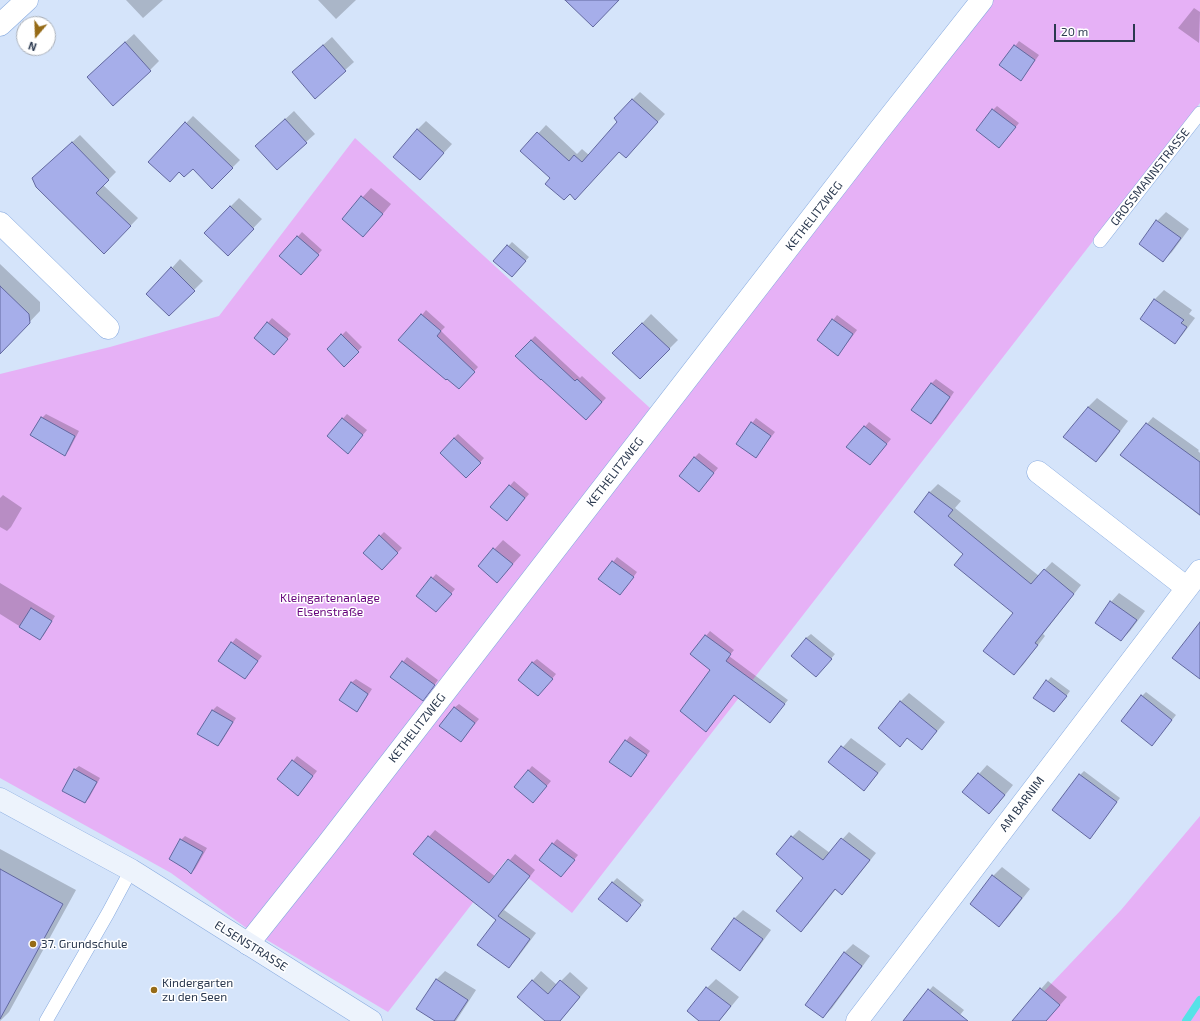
<!DOCTYPE html>
<html>
<head>
<meta charset="utf-8">
<style>
  body { margin:0 }
  #map { position:relative; width:1200px; height:1021px; overflow:hidden; background:#d5e4fa; font-family:"Exo 2",sans-serif }
  canvas { display:block }
  .north { position:absolute; left:16px; top:16px; width:40px; height:40px; box-sizing:border-box; background:#fff; border:1px solid #aab0b9; border-radius:50%; rotate:199deg; font-size:11px; font-weight:700; line-height:16px; text-align:center; color:#2b394f }
  .north::after { content:''; display:block; margin:auto; width:14px; height:18px; background:#966b17; clip-path:polygon(50% 0,100% 100%,50% 72%,0 100%) }
  .scale { position:absolute; left:1054px; top:24px; width:81px; height:18px; box-sizing:border-box; border:2px solid #2b394f; border-top:0; padding-left:5px; font-size:12px; line-height:14px; white-space:nowrap; color:#2b394f; -webkit-text-stroke:3px #fff; paint-order:stroke }
</style>
</head>
<body>
<div id="map">
<canvas width="1200" height="1021"></canvas>
<div class="north">N</div>
<div class="scale">20 m</div>
</div>
<script>
const c = document.querySelector('canvas').getContext('2d');
c.lineJoin = 'round';
function fill(path, color) { c.fillStyle = color; c.fill(path, 'evenodd'); }
const shape = rows => new Path2D(rows.map(r => 'M' + r).join(''));
function strokePath(path, color, width, dash) { c.strokeStyle = color; c.lineWidth = width; c.lineCap = dash ? 'butt' : 'round'; c.setLineDash(dash || []); c.stroke(path); }
function write(font, color, halo, rows, align = 'center') {
  c.font = font + ' "Exo 2",sans-serif'; c.lineWidth = 3; c.setLineDash([]); c.textBaseline = 'middle'; c.strokeStyle = halo; c.fillStyle = color; for (const [text, x, y, turn = 0] of rows) {
    c.save(); c.translate(x, y); c.rotate((+turn || 0) * Math.PI / 180); c.textAlign = isNaN(turn) ? turn : align; if (halo) c.strokeText(text, 0, 0); c.fillText(text, 0, 0); c.restore();
  }
}
const green = shape([
  [989,0,1200,0,1200,103,572,913,506,860,388,1012,245,927,171,873,0,778,0,374,110,347,219,316,355,138,662,419],
  [1200,816,1200,1021,1016,1021,1121,910]
]);
const shadow = shape([
  [126,0,163,0,143,18],
  [318,0,356,0,336,19],
  [1194,8,1200,12,1199,43,1178,28],
  [134,34,159,61,150,70,97,68],
  [332,37,354,62,345,70,293,72],
  [1019,41,1039,55,1025,75,1001,65],
  [640,92,665,114,633,149,620,151,552,178,522,151,546,125,577,154,582,149,589,155,619,121,632,100],
  [997,106,1019,123,999,147,993,110],
  [294,111,315,134,306,142,266,137],
  [193,116,240,160,212,188,193,168,179,171,149,162],
  [426,121,452,144,420,179,417,130],
  [80,135,116,172,103,185,138,218,104,253,42,170],
  [371,188,391,204,372,227,343,219],
  [239,198,262,219,237,245,230,207],
  [1166,212,1189,229,1172,252,1163,261,1157,221],
  [302,232,322,250,305,269,281,256],
  [512,242,529,257,516,272,494,261],
  [180,259,203,281,169,315,172,268],
  [0,264,40,302,40,311,0,353],
  [1164,290,1192,310,1189,314,1195,318,1183,334,1175,343,1141,319,1155,299],
  [426,310,445,327,441,331,478,367,459,388,422,315],
  [651,314,678,340,640,378,614,353],
  [837,315,857,330,842,350,818,340],
  [272,318,291,334,278,349,255,338],
  [346,331,362,347,344,365,328,349],
  [535,336,580,378,582,376,606,398,590,415,516,356],
  [936,379,954,392,936,419,931,423,932,383],
  [1097,398,1128,421,1105,452,1096,461,1088,407],
  [46,414,79,431,69,450,65,454,42,418],
  [347,414,367,430,352,448,328,436],
  [1153,417,1199,450,1198,451,1200,453,1200,516,1185,504,1147,424],
  [756,418,775,432,756,456,737,443],
  [869,422,891,439,870,464,848,447],
  [458,434,484,458,471,473,454,438],
  [699,453,718,468,699,491,694,458],
  [514,481,529,494,511,515,492,507],
  [938,484,961,501,955,508,1039,576,1052,562,1081,585,1043,634,1045,636,1023,665,1014,673,1014,613,964,554,915,512,930,492],
  [3,495,22,508,11,527,7,531,0,527,0,498],
  [384,532,402,548,386,565,380,536],
  [503,540,521,555,497,582,479,566],
  [617,557,637,572,624,590,600,579],
  [436,574,455,589,440,607,417,596],
  [0,583,55,616,44,635,40,639,0,614],
  [1119,593,1145,611,1130,631,1121,640,1111,602],
  [710,631,734,650,729,656,788,700,770,722,734,694,710,726,711,670,691,654],
  [811,634,835,654,820,672,806,638],
  [236,638,262,656,245,678,232,643],
  [407,657,438,680,427,695,391,677],
  [537,659,556,674,542,691,532,663],
  [1051,677,1070,691,1058,707,1035,697],
  [356,679,372,689,361,706,356,711,351,683],
  [1146,692,1176,715,1156,740,1142,696],
  [909,693,945,722,930,740,922,748,908,737,900,745,900,702],
  [459,704,479,719,461,741,454,708],
  [217,706,236,718,222,741,218,745,199,733,213,710],
  [630,736,650,751,631,776,611,761],
  [851,738,886,764,864,790,830,762],
  [297,756,317,771,302,790,279,779],
  [987,765,1013,785,998,804,989,812,979,774],
  [79,766,100,778,89,798,85,802,74,770],
  [532,766,551,781,533,802,528,771],
  [1084,771,1120,798,1094,833,1080,775],
  [435,830,496,877,515,854,535,870,504,910,536,933,515,961,509,967,497,920,414,854],
  [799,830,830,853,849,832,876,853,849,887,842,894,836,889,808,924,801,931,805,878,792,837],
  [185,836,207,848,195,869,191,873,181,840],
  [557,839,578,855,565,871,540,860],
  [0,849,76,890,9,1012,0,1021],
  [1002,867,1030,889,1008,917,999,926,993,876],
  [617,878,644,900,631,916,612,883],
  [743,910,771,930,749,960,740,969,735,918],
  [853,944,870,956,832,1008,823,1017,844,953],
  [445,971,476,990,456,1021,437,1021,436,980],
  [541,971,557,985,570,972,588,988,560,1021,547,1021,518,997],
  [716,979,739,997,719,1021,700,1021,707,988],
  [1048,981,1067,997,1046,1021,1013,1021],
  [933,986,964,1010,955,1021,904,1021]
]);
const stream = shape([
  [1186,1021,1200,1000]
]);
const building = shape([
  [565,0,619,0,593,27,565,0],
  [125,42,151,71,113,106,87,77,125,42],
  [323,45,346,71,315,99,292,72,323,45],
  [1014,45,1035,60,1021,81,999,65,1014,45],
  [632,99,658,122,626,158,619,152,575,200,570,194,564,200,545,184,550,178,520,151,537,132,569,161,574,155,582,162,617,122,614,118,632,99],
  [992,109,1016,127,999,148,976,130,992,109],
  [285,119,307,143,277,170,255,146,285,119],
  [185,122,233,168,212,189,193,169,184,177,179,172,170,182,148,162,185,122],
  [417,129,444,153,420,180,393,157,417,129],
  [72,142,109,180,96,193,131,226,104,254,36,187,32,178,72,142],
  [361,196,383,214,363,237,342,219,361,196],
  [230,206,254,229,228,256,204,233,230,206],
  [1156,220,1181,238,1163,262,1139,244,1156,220],
  [297,236,319,255,301,275,279,256,297,236],
  [507,245,526,261,512,277,493,261,507,245],
  [171,267,195,291,169,316,146,294,171,267],
  [0,286,29,314,30,323,0,354,0,286],
  [1154,299,1184,320,1181,323,1187,327,1175,344,1140,319,1154,299],
  [421,314,441,331,437,336,475,372,459,389,447,379,446,380,398,340,421,314],
  [832,319,853,334,838,356,817,340,832,319],
  [267,322,288,339,274,355,254,338,267,322],
  [642,323,670,349,640,379,612,353,642,323],
  [341,334,359,352,344,367,327,349,341,334],
  [531,340,575,381,577,379,602,402,586,420,541,379,541,380,515,356,531,340],
  [931,383,950,397,931,424,911,410,931,383],
  [1088,407,1120,431,1096,462,1063,437,1088,407],
  [41,417,75,436,65,456,30,435,41,417],
  [342,418,363,435,348,454,327,436,342,418],
  [751,422,771,436,756,458,736,444,751,422],
  [1146,423,1200,462,1200,515,1120,455,1146,423],
  [864,426,887,444,870,465,846,447,864,426],
  [454,438,481,463,466,478,440,453,454,438],
  [694,457,714,473,699,492,679,476,694,457],
  [509,485,525,498,507,521,490,507,509,485],
  [929,492,953,510,948,516,1031,584,1044,569,1074,594,1035,643,1038,645,1014,675,983,651,1013,613,954,565,963,554,914,512,929,492],
  [379,535,398,553,382,570,363,553,379,535],
  [493,548,513,564,497,583,478,566,493,548],
  [612,561,634,577,620,595,598,579,612,561],
  [431,577,452,594,436,612,416,596,431,577],
  [1110,601,1137,620,1121,641,1095,623,1110,601],
  [31,608,52,621,40,640,19,627,31,608],
  [1200,622,1200,679,1172,658,1200,622],
  [705,635,731,654,726,661,785,704,770,723,734,695,706,732,680,711,710,670,690,654,705,635],
  [806,638,832,659,816,677,791,656,806,638],
  [231,642,258,661,245,679,218,661,231,642],
  [402,661,435,685,423,701,390,677,402,661],
  [532,662,553,679,538,696,518,680,532,662],
  [1046,680,1067,696,1054,712,1033,698,1046,680],
  [351,682,368,694,357,712,339,700,351,682],
  [1141,695,1172,720,1152,746,1121,721,1141,695],
  [900,701,937,731,922,750,907,738,900,747,878,728,900,701],
  [454,707,475,723,461,742,439,726,454,707],
  [212,710,233,722,218,746,197,734,212,710],
  [625,740,647,755,631,777,609,762,625,740],
  [841,746,878,773,864,791,828,762,841,746],
  [292,760,313,776,298,796,277,779,292,760],
  [74,769,97,782,85,803,62,791,74,769],
  [528,770,547,786,533,803,514,787,528,770],
  [978,773,1005,795,989,814,962,792,978,773],
  [1079,774,1117,802,1090,839,1052,810,1079,774],
  [428,836,489,883,508,859,530,876,498,916,530,939,509,968,477,945,496,920,413,854,428,836],
  [791,836,823,860,841,838,870,860,842,895,835,889,801,932,776,911,803,878,776,854,791,836],
  [180,839,203,852,191,874,187,870,169,859,180,839],
  [552,843,575,860,561,877,539,860,552,843],
  [0,869,63,904,0,1019,0,869],
  [992,875,1022,898,999,927,970,904,992,875],
  [612,882,641,905,627,922,598,899,612,882],
  [734,918,763,939,740,971,711,949,734,918],
  [844,952,862,966,823,1018,805,1005,844,952],
  [436,979,468,1000,454,1021,435,1021,416,1009,436,979],
  [532,980,548,994,560,980,580,997,560,1021,545,1021,517,997,532,980],
  [706,987,731,1006,719,1021,699,1021,687,1011,706,987],
  [1040,988,1060,1005,1046,1021,1012,1021,1040,988],
  [928,989,968,1021,903,1021,928,989]
]);
const lane = shape([
  [1100,241,1200,113],
  [46,1021,108,913,131,870]
]);
const street = shape([
  [0,25,27,0],
  [0,223,108,328],
  [1038,472,1187,588],
  [248,944,326,846,877,133,982,0],
  [857,1021,1200,571]
]);
const secondary = shape([
  [0,799,131,870,371,1021]
]);
const markers = [
  [33,944,4,"#966b17"],
  [154,990,4,"#966b17"]
];
const streetNames = [
  ["GROSSMANNSTRASSE",1150,177,-52],
  ["KETHELITZWEG",814,216,-52],
  ["KETHELITZWEG",615,472,-52],
  ["KETHELITZWEG",417,728,-52],
  ["AM BARNIM",1022,804,-53],
  ["ELSENSTRASSE",251,946,32]
];
const parkNames = [
  ["Kleingartenanlage",330,598],
  ["Elsenstraße",330,612]
];
const poiNames = [
  ["37. Grundschule",41,944],
  ["Kindergarten",162,983],
  ["zu den Seen",162,997]
];
fill(green, '#e6b1f6');
fill(shadow, '#0003');
strokePath(stream, '#55e2e7', 8);
fill(building, '#a6aeea');
strokePath(building, '#62689f', 1);
strokePath(lane, '#87aadf', 14);
strokePath(street, '#87aadf', 23);
strokePath(secondary, '#87aadf', 23);
strokePath(lane, '#fff', 13);
strokePath(street, '#fff', 22);
strokePath(secondary, '#edf3fc', 22);
for (const [x, y, r, color] of markers) { const dot = new Path2D(); dot.arc(x, y, r, 0, 2 * Math.PI); c.fillStyle = color; c.fill(dot); strokePath(dot, '#fff', 1.5); }
write('12px', '#2b394f', '#fff', streetNames);
write('12px', '#66027c', '#fff', parkNames);
write('12px', '#2b394f', '#fff', poiNames, 'left');
</script>
</body>
</html>
